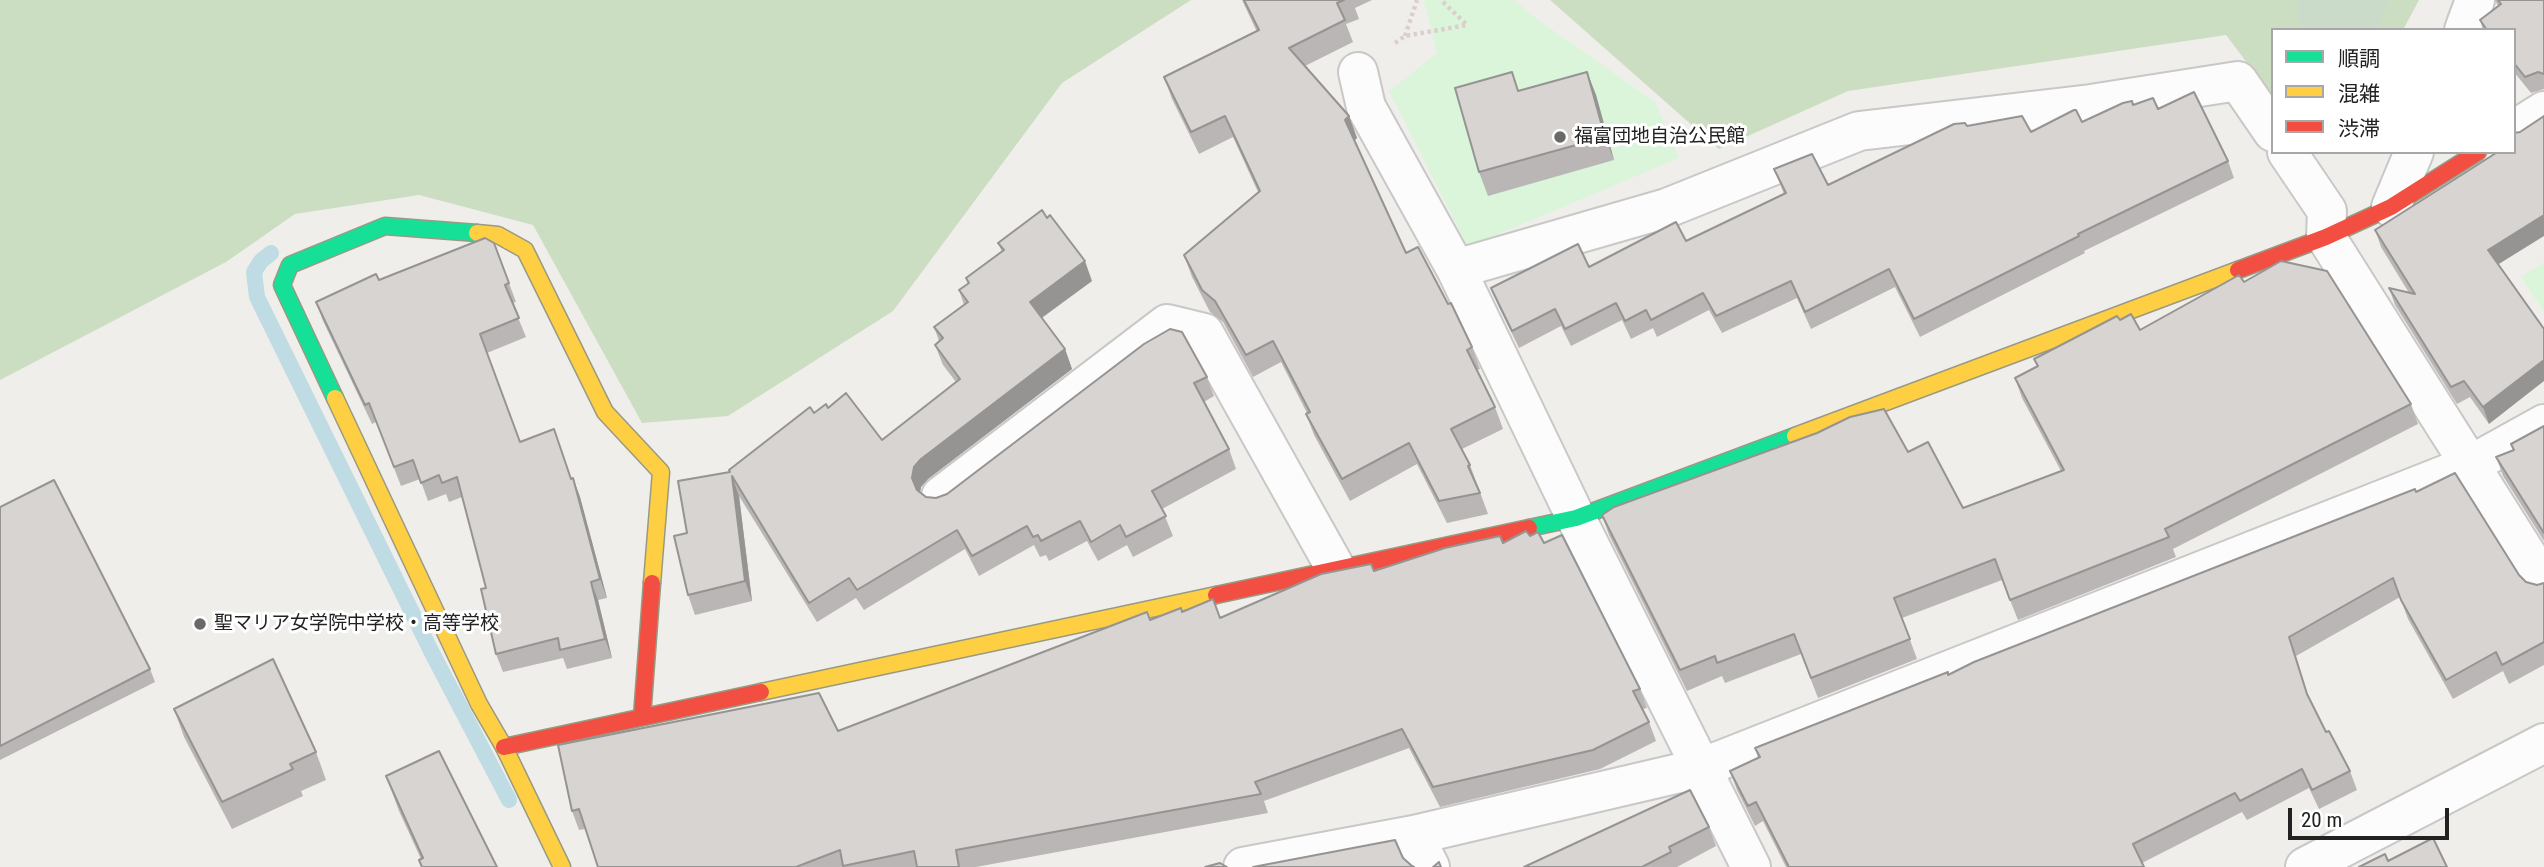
<!DOCTYPE html>
<html>
<head>
<meta charset="utf-8">
<style>
  body { margin:0 }
  #map { position:relative; width:2544px; height:867px; overflow:hidden; background:#f0eeeb; font-family:"Roboto Condensed","Noto Sans JP",sans-serif }
  canvas { display:block }
  .legend { position:absolute; left:2271px; top:28px; width:245px; height:126px; box-sizing:border-box; background:#fff; border:2px solid #a7a7a7; margin:0; padding:9px 12px; list-style:none; font-size:21px; color:#222 }
  .legend li { display:flex; align-items:center; gap:14px; height:35px }
  .legend b { width:35px; border:2px solid #a7a7a7 }
  .scale { position:absolute; left:2288px; top:808px; width:161px; height:32px; box-sizing:border-box; border:4px solid #222; border-top:0; padding-left:9px; font-size:21px; line-height:24px; white-space:nowrap; color:#222; -webkit-text-stroke:5px #fff; paint-order:stroke }
</style>
</head>
<body>
<div id="map">
<canvas width="2544" height="867"></canvas>
<ul class="legend">
<li><b style="height:9px;background:#16e098"></b>順調</li>
<li><b style="height:9px;background:#ffcf43"></b>混雑</li>
<li><b style="height:9px;background:#f24e42"></b>渋滞</li>
</ul>
<div class="scale">20 m</div>
</div>
<script>
const c = document.querySelector('canvas').getContext('2d');
c.lineJoin = 'round';
function fill(path, color) { c.fillStyle = color; c.fill(path, 'evenodd'); }
const shape = rows => new Path2D(rows.map(r => 'M' + r).join(''));
function strokePath(path, color, width, dash) { c.strokeStyle = color; c.lineWidth = width; c.lineCap = dash ? 'butt' : 'round'; c.setLineDash(dash || []); c.stroke(path); }
function write(font, color, halo, rows, align = 'center') {
  c.font = font + ' "Roboto Condensed","Noto Sans JP",sans-serif'; c.lineWidth = 6; c.setLineDash([]); c.textBaseline = 'middle'; c.strokeStyle = halo; c.fillStyle = color; for (const [text, x, y, turn = 0] of rows) {
    c.save(); c.translate(x, y); c.rotate((+turn || 0) * Math.PI / 180); c.textAlign = isNaN(turn) ? turn : align; if (halo) c.strokeText(text, 0, 0); c.fillText(text, 0, 0); c.restore();
  }
}
const forest = shape([
  [0,0,1191,0,1062,83,893,311,728,416,642,423,533,225,419,195,295,214,226,262,0,380],
  [1550,0,2419,0,2403,30,2273,30,2273,97,2226,35,1848,91,1719,149]
]);
const cemetery = shape([
  [2298,0,2388,0,2376,30,2302,30,2298,18]
]);
const park = shape([
  [1424,0,1514,0,1537,19,1655,102,1679,158,1468,247,1389,91,1437,53],
  [2544,262,2544,312,2521,277]
]);
const stream = shape([
  [271,253,261,261,254,272,257,297,431,651,509,800]
]);
const path = shape([
  [1405,36,1417,0],
  [1395,43,1405,36,1467,25,1441,0]
]);
const street = shape([
  [2464,30,2475,0],
  [1358,72,1366,107,1456,269,1576,518,1751,867],
  [2514,130,2544,111],
  [2287,152,2327,211,2326,237,2544,582],
  [2391,207,2414,152],
  [1456,269,1667,208,1859,131,2091,104,2238,81,2273,132],
  [941,496,1167,324,1204,333,1336,569],
  [1414,835,1430,867],
  [1243,867,1414,835,1701,768,2470,465,2544,424],
  [2305,867,2544,743]
]);
const fast = shape([
  [335,398,282,285,290,265,385,226,477,233],
  [1529,528,1576,518,1795,436]
]);
const slow = shape([
  [477,233,498,235,525,250,605,412,661,472,652,583],
  [335,398,479,704,504,747,562,867],
  [1795,436,2238,270],
  [761,692,1216,595]
]);
const jam = shape([
  [2238,270,2326,237,2391,207,2478,152],
  [1216,595,1529,528],
  [642,717,652,583],
  [504,747,761,692]
]);
const wall = shape([
  [1242,0,1372,0,1355,8,1359,19,1346,24,1353,42,1305,66,1349,116,1357,138,1354,140,1406,253,1448,304,1472,347,1480,369,1477,370,1495,407,1503,429,1462,449,1470,465,1488,514,1447,523,1417,464,1350,501,1314,435,1306,414,1307,413,1281,362,1253,377,1223,322,1210,312,1192,277,1184,255,1258,192,1233,137,1199,154,1172,99,1164,77,1257,32],
  [2495,0,2544,0,2544,89,2531,93,2514,72,2514,30,2483,30,2480,20,2498,6],
  [1587,72,1596,95,1614,160,1488,196,1479,172,1520,91],
  [2133,105,2158,109,2228,161,2234,178,2084,251,2085,253,1920,337,1895,287,1811,329,1797,298,1722,333,1709,310,1657,337,1653,328,1631,339,1622,320,1571,346,1561,326,1519,348,1498,305,1491,288,1589,267,1686,241,1784,194,1774,169,1828,185,1967,126,2031,132,2082,122],
  [2520,132,2498,264,2489,424,2470,397,2457,404,2395,305,2389,288,2409,293,2381,247,2375,230,2495,154,2494,152,2514,152],
  [494,243,516,302,512,303,526,337,487,353,520,442,572,479,573,478,580,497,607,598,598,600,612,658,567,669,563,658,503,672,496,654,486,588,462,497,449,502,446,494,428,501,420,479,401,486,376,422,372,424,323,321,316,302,379,280],
  [998,243,1092,281,1042,318,1065,349,1072,369,928,479,921,487,920,492,926,497,936,498,947,494,1207,377,1214,396,1204,402,1229,449,1236,469,1162,509,1173,536,1133,557,1127,545,1098,561,1087,541,1049,561,1046,555,1040,557,1034,545,979,576,965,549,864,610,856,598,817,622,739,496,752,601,695,615,688,595,687,533,729,472,814,413,828,408,882,440,956,382,943,365,935,345,939,341,934,327,964,305,959,290,968,284,966,278,1002,252],
  [2244,282,2411,404,2418,424,2173,549,2176,557,2018,620,2002,580,1902,618,1917,659,1818,698,1801,654,1725,683,1722,676,1687,691,1609,535,1602,515,1908,452,1963,508,2061,471,2022,398,2015,378,2037,367,2034,359,2120,320,2140,330],
  [2544,426,2544,541,2503,476,2496,457,2513,450,2511,444],
  [2416,492,2526,582,2537,585,2544,583,2544,665,2509,684,2503,671,2453,699,2408,619,2400,597,2296,656,2309,699,2326,732,2350,771,2357,790,2319,809,2309,788,2247,820,2242,812,2142,863,2144,867,1786,867,1763,821,1755,826,1737,790,1730,771,1758,758,1755,748,1948,675],
  [0,507,150,669,155,682,0,760],
  [1530,536,1544,543,1640,689,1647,708,1643,709,1649,722,1656,741,1600,769,1440,807,1409,748,1264,801,1268,813,976,867,598,867,585,829,579,830,572,811,838,731,1150,620,1182,612,1220,618,1374,571],
  [174,709,316,752,326,780,301,791,303,796,232,829,184,737],
  [386,776,497,867,421,867,419,860,421,859,399,811],
  [1709,827,1716,846,1677,867,1524,867]
]);
const shadedWall = shape([
  [1587,72,1596,95,1614,160,1605,137],
  [1349,116,1357,138,1353,142,1345,120],
  [2544,215,2544,236,2494,267,2488,250],
  [1085,261,1092,281,1037,321,1030,302],
  [1065,349,1072,369,928,479,921,487,919,498,912,478,914,467,921,459],
  [2544,360,2544,381,2489,424,2483,407],
  [732,476,739,496,752,601,745,581],
  [573,478,580,497,607,598,600,579],
  [591,582,598,600,612,658,605,639]
]);
const building = shape([
  [1244,0,1344,0,1337,3,1345,20,1289,48,1349,116,1345,120,1406,253,1418,247,1448,304,1451,303,1472,347,1467,350,1495,407,1451,429,1470,465,1468,466,1480,493,1439,501,1409,443,1342,479,1306,414,1310,412,1273,341,1246,355,1215,301,1202,290,1184,255,1260,191,1225,116,1191,132,1164,77,1259,30,1244,0],
  [2498,0,2544,0,2544,74,2538,72,2525,77,2514,63,2514,30,2487,30,2480,20,2501,4,2498,0],
  [1512,72,1518,91,1587,72,1605,137,1479,172,1455,88,1512,72],
  [2194,92,2228,161,2078,234,2079,236,1914,319,1889,269,1805,312,1791,281,1716,316,1703,293,1651,320,1646,310,1625,321,1616,303,1565,329,1555,309,1512,331,1491,288,1578,244,1589,267,1676,222,1686,241,1786,193,1774,169,1812,154,1828,185,1954,124,1965,123,1967,126,2022,116,2031,132,2074,110,2076,110,2082,122,2123,103,2132,101,2133,105,2153,98,2158,109,2194,92],
  [2544,116,2544,215,2488,250,2544,329,2544,360,2483,407,2464,381,2451,387,2389,288,2415,294,2375,230,2496,153,2496,152,2514,152,2514,133,2520,132,2544,116],
  [1042,210,1047,218,1050,215,1085,261,1030,302,1065,349,921,459,914,467,912,478,917,490,926,497,936,498,947,494,1144,344,1170,329,1182,332,1207,377,1194,383,1229,449,1152,491,1166,516,1126,537,1120,525,1091,542,1080,521,1041,541,1038,535,1033,537,1027,526,972,556,957,530,857,590,849,578,809,603,732,476,745,581,688,595,674,536,687,533,678,481,730,472,729,470,810,407,814,413,826,404,828,408,846,393,882,440,960,379,935,345,943,338,934,327,968,302,959,290,969,283,966,278,1004,250,998,243,1042,210],
  [485,238,494,243,509,283,505,285,519,318,480,334,520,442,554,429,571,479,573,478,600,579,591,582,605,639,560,650,558,638,496,654,481,589,486,588,457,477,442,483,439,475,421,483,413,460,394,467,369,403,365,405,316,302,376,274,379,280,485,238],
  [2281,261,2327,271,2411,404,2165,529,2169,537,2010,600,1995,559,1894,598,1910,639,1811,678,1794,634,1717,663,1715,656,1680,670,1602,515,1614,507,1817,433,1850,417,1884,409,1908,452,1928,442,1963,508,2064,470,2015,378,2038,366,2034,359,2117,316,2120,320,2131,314,2140,330,2239,275,2244,282,2281,261],
  [2544,426,2544,533,2496,457,2514,450,2511,444,2544,426],
  [2455,473,2519,575,2526,582,2537,585,2544,583,2544,642,2502,665,2496,652,2446,680,2401,600,2393,578,2289,637,2307,694,2326,732,2329,731,2350,771,2312,790,2302,769,2240,801,2235,793,2133,844,2144,867,1789,867,1756,802,1748,806,1730,771,1760,757,1755,748,1948,672,1948,675,1974,662,2415,489,2416,492,2455,473],
  [54,480,150,669,0,746,0,507,54,480],
  [1526,531,1530,536,1538,532,1544,543,1562,535,1640,689,1633,691,1649,722,1593,750,1433,787,1402,729,1255,782,1261,794,956,850,959,867,917,867,914,851,843,866,840,850,796,867,598,867,579,809,572,811,558,745,819,693,838,731,1147,612,1150,620,1181,608,1182,612,1213,599,1220,618,1321,574,1371,564,1374,571,1445,548,1500,536,1503,543,1526,531],
  [273,659,316,752,290,764,293,769,222,802,174,709,273,659],
  [439,751,497,867,422,867,419,860,423,858,386,776,439,751],
  [1690,790,1709,827,1669,847,1671,852,1642,867,1524,867,1690,790],
  [2433,838,2447,867,2359,867,2385,854,2388,861,2433,838],
  [1395,840,1403,858,1412,866,1414,867,1253,867,1395,840],
  [1439,862,1441,867,1433,867,1439,862],
  [1220,863,1227,867,1205,867,1220,863]
]);
const markers = [
  [1560,137,7,"#6a6968"],
  [200,624,7,"#6a6968"]
];
const poiNames = [
  ["福富団地自治公民館",1574,137],
  ["聖マリア女学院中学校・高等学校",214,624]
];
fill(forest, '#cbdec1');
fill(cemetery, '#cadbca');
fill(park, '#daf5da');
strokePath(stream, '#bfdbe3', 16);
strokePath(street, '#c9c8c7', 42);
strokePath(fast, '#999a82', 19);
strokePath(slow, '#999a82', 19);
strokePath(jam, '#999a82', 19);
strokePath(path, '#dccecd', 4.5, [3.5, 3.5]);
strokePath(street, '#fdfcfc', 38);
strokePath(fast, '#16e098', 16);
strokePath(slow, '#ffcf43', 16);
strokePath(jam, '#f24e42', 16);
fill(wall, '#b9b6b5');
fill(shadedWall, '#969493');
fill(building, '#d7d4d2');
strokePath(building, '#969493', 2);
for (const [x, y, r, color] of markers) { const dot = new Path2D(); dot.arc(x, y, r, 0, 2 * Math.PI); c.fillStyle = color; c.fill(dot); strokePath(dot, '#fff', 2.5); }
write('19px', '#222', '#fff', poiNames, 'left');
</script>
</body>
</html>
